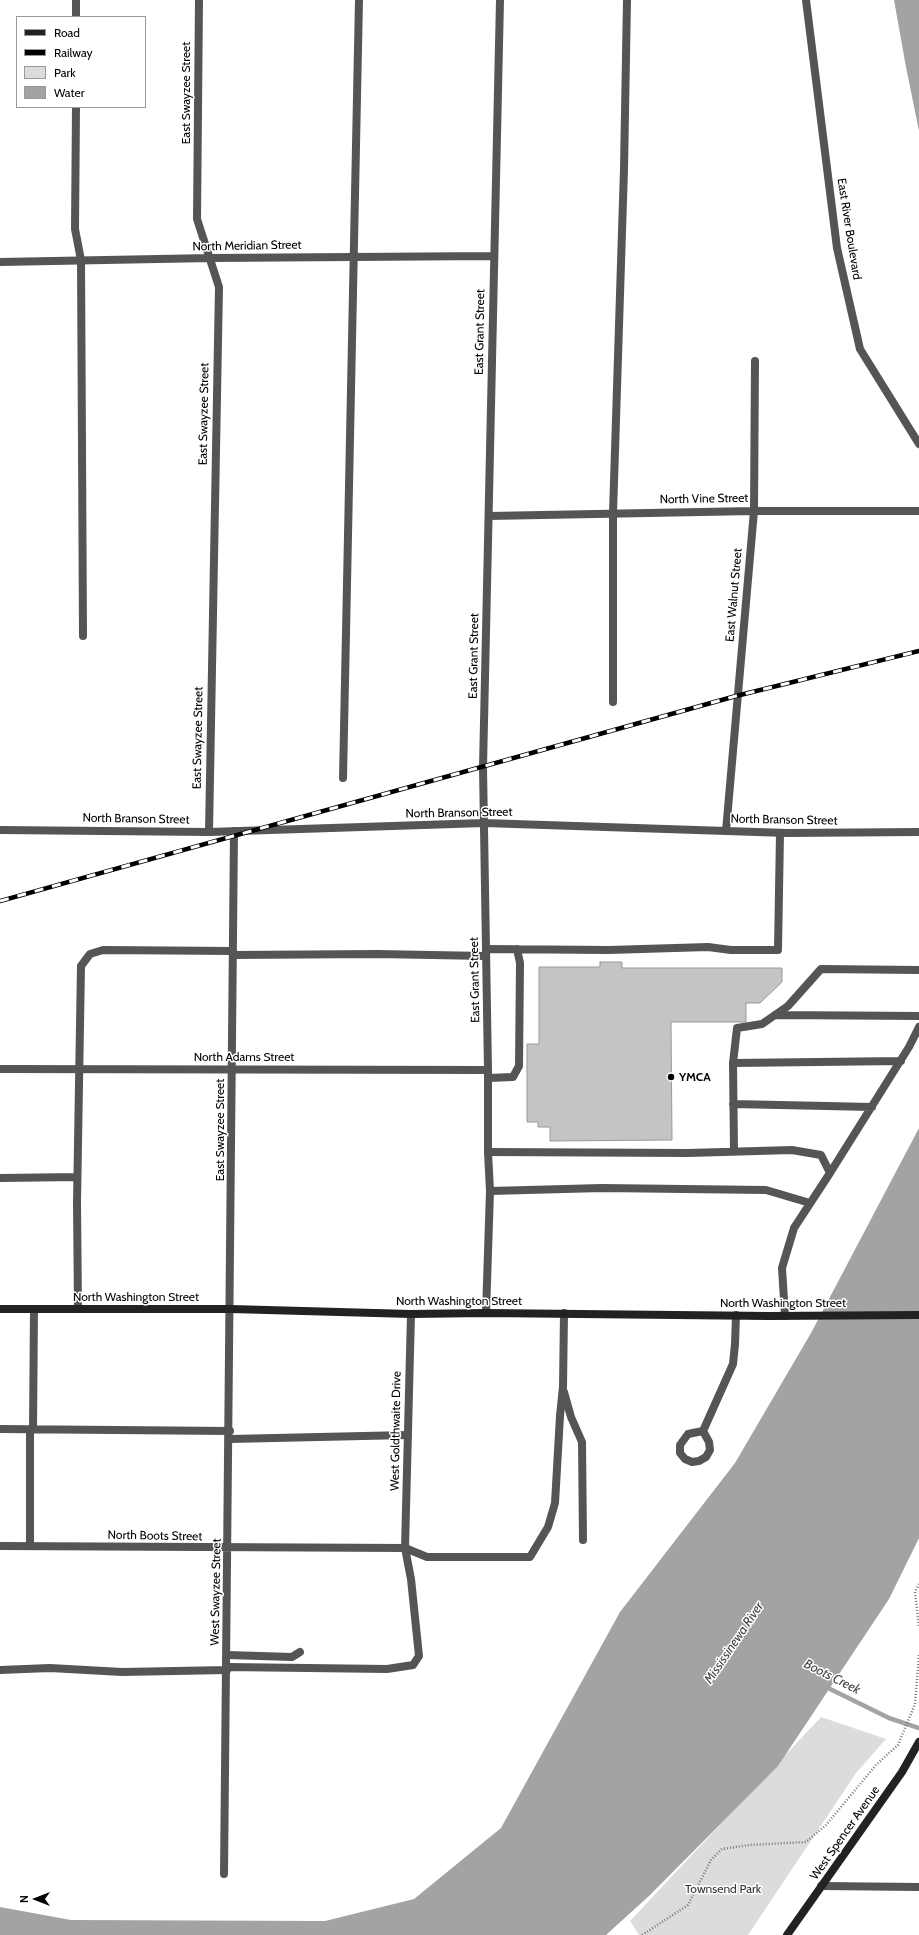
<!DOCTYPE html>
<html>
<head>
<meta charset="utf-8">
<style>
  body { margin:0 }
  #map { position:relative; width:919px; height:1935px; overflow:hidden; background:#fff; font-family:Cabin,sans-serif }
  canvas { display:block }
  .legend { position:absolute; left:16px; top:16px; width:130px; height:92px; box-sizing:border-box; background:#fff; border:1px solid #999; margin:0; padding:5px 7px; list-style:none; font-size:12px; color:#000 }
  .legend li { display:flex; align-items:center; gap:8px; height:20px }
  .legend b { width:20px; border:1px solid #999 }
  .north { position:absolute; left:16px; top:1879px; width:40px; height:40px; -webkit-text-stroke:3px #fff; paint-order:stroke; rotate:270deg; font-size:11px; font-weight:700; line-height:16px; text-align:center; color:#000 }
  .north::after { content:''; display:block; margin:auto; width:14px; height:18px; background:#000; clip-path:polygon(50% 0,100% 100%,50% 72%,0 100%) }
</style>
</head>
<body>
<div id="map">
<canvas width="919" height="1935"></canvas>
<ul class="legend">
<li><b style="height:5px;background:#222"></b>Road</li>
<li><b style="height:5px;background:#000"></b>Railway</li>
<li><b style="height:11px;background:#dcdcdc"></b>Park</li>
<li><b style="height:11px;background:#a3a3a3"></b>Water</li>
</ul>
<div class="north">N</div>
</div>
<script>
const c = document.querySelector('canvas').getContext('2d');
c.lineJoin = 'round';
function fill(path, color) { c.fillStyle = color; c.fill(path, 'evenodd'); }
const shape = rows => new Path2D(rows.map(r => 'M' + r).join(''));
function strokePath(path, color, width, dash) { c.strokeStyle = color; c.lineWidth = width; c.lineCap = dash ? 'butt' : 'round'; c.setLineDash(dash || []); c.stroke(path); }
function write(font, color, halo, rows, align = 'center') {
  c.font = font + ' Cabin,sans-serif'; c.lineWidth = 3; c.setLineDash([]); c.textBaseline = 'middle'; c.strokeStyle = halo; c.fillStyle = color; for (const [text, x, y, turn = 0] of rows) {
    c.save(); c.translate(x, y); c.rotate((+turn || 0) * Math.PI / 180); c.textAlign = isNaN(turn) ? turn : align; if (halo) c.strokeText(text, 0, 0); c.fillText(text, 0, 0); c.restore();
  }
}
const green = shape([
  [821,1717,886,1739,856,1773,748,1935,639,1935,630,1921]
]);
const water = shape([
  [894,0,919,0,919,131,906,67],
  [919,1128,919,1538,889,1599,778,1766,649,1896,606,1935,0,1935,0,1907,71,1920,325,1921,414,1899,501,1828,620,1612,735,1463,811,1333]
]);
const stream = shape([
  [826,1687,889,1718,919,1728]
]);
const building = shape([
  [600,962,622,962,622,968,782,968,782,982,760,1003,746,1003,746,1022,671,1022,672,1140,550,1141,550,1127,538,1127,538,1122,527,1122,527,1044,539,1044,539,967,600,967,600,962]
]);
const path = shape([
  [919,1584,915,1592,919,1627],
  [642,1935,688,1905,711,1860,722,1849,749,1845,806,1842,826,1825,876,1765,898,1745,915,1704,919,1655]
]);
const lane = shape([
  [76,17,76,0],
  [76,107,75,229,81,260,83,636],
  [613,702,613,513,624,169,627,0],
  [343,778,359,0],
  [486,949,609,950,708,947,731,950,778,950,780,833],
  [233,955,377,954,486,956],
  [775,1015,919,1016],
  [733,1063,901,1061],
  [488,1078,513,1077,519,1066,520,963,517,949],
  [733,1104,872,1107],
  [734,1151,733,1063,737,1028,762,1024,788,1006,821,969,919,970],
  [488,1152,688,1153,792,1150,821,1155,830,1173,794,1228,782,1268,785,1316],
  [830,1173,909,1047,919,1027],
  [0,1178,77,1177],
  [490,1191,602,1188,766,1190,810,1203],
  [78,1309,77,1203,81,966,90,954,103,950,233,951],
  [564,1392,571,1417,582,1442,583,1540],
  [0,1429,230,1431],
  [30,1429,30,1546],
  [33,1429,34,1309],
  [703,1431,709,1442,710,1450,706,1457,699,1461,692,1462,685,1459,680,1453,680,1445,688,1434,703,1431,733,1364,735,1344,736,1315],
  [230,1439,408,1435],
  [405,1548,427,1557,530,1557,548,1527,555,1503,560,1416,563,1387,564,1313],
  [227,1655,292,1657,300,1652],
  [227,1667,387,1669,413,1665,419,1656,411,1579,405,1548],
  [0,1670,50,1668,122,1672,227,1670],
  [821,1886,919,1887]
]);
const street = shape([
  [199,0,197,219,219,287,209,832],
  [806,0,837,248,860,349,919,444],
  [0,262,211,258,493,256],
  [489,516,754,511,919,511],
  [0,830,209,832,484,823,787,833,919,832],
  [726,831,754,511,755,361],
  [0,1069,488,1070],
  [486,1313,490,1191,488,1152,488,1070,483,767,500,0],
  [0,1546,405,1548,411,1314],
  [224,1874,234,831]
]);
const secondary = shape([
  [0,1309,231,1309,411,1314,486,1313,769,1316,919,1315],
  [787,1935,902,1772,919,1742]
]);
const rail = shape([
  [0,901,736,696,919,651]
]);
const markers = [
  [671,1077,4,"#000"]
];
const streetNames = [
  ["East Swayzee Street",186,93,-90],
  ["East River Boulevard",849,229,81],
  ["North Meridian Street",247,246,-1],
  ["East Grant Street",480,332,-89],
  ["East Swayzee Street",204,414,-89],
  ["North Vine Street",704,499,-1],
  ["East Walnut Street",734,595,-85],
  ["East Grant Street",474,656,-89],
  ["East Swayzee Street",198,738,-89],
  ["North Branson Street",459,813,-1],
  ["North Branson Street",136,819,1],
  ["North Branson Street",784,820,1],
  ["East Grant Street",475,980,-91],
  ["North Adams Street",244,1057],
  ["East Swayzee Street",220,1130,-90],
  ["North Washington Street",136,1297],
  ["North Washington Street",459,1301],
  ["North Washington Street",783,1303],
  ["West Goldthwaite Drive",396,1431,-89],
  ["North Boots Street",155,1536,1],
  ["West Swayzee Street",216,1592,-89],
  ["West Spencer Avenue",845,1833,-55]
];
const poiNames = [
  ["YMCA",679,1077]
];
const parkNames = [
  ["Townsend Park",723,1889]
];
const waterNames = [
  ["Mississinewa River",734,1643,-56],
  ["Boots Creek",832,1677,27]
];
fill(green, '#dcdcdc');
fill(water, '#a3a3a3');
strokePath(stream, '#a3a3a3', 4.5);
fill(building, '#c4c4c4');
strokePath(building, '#999', 1);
strokePath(path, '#777', 2.5, [1, 2]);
strokePath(lane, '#555', 8);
strokePath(street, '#555', 8);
strokePath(secondary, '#222', 8);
strokePath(rail, '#000', 4.5);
strokePath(rail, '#fff', 3, [9]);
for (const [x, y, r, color] of markers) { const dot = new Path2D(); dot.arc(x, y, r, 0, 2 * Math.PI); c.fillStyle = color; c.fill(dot); strokePath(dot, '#fff', 1.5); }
write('12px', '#000', '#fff', streetNames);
write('bold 12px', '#000', '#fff', poiNames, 'left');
write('12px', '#333', '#fff', parkNames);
write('italic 13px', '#444', '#fff', waterNames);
</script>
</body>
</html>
